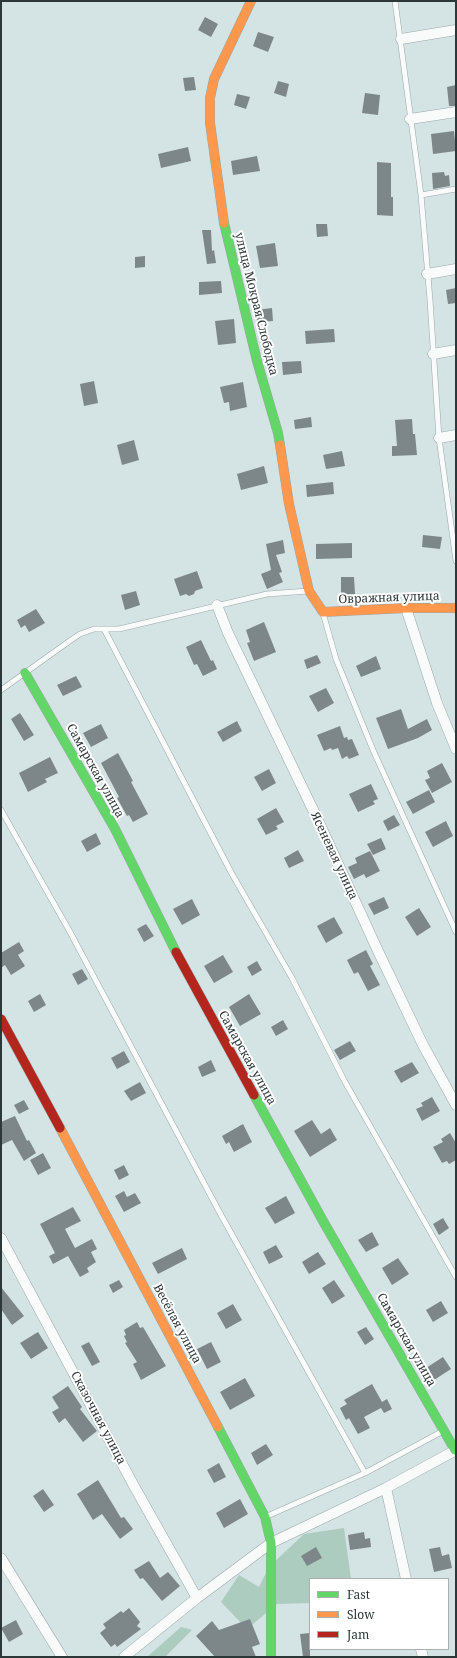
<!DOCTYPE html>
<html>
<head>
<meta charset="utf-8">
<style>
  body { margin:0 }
  #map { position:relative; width:457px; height:1658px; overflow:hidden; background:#d4e3e4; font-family:"Noto Serif",serif }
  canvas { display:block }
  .frame { position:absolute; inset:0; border:2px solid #2c3737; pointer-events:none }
  .legend { position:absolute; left:309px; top:1578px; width:140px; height:72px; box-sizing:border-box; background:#fff; border:1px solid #abafaf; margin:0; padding:5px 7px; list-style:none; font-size:12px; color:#2c3737 }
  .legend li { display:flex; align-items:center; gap:8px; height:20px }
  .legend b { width:20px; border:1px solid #abafaf }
</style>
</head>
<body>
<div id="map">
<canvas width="457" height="1658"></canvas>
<div class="frame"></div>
<ul class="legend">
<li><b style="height:5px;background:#63d668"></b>Fast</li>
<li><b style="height:5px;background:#ff974d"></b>Slow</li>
<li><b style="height:5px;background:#b3261e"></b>Jam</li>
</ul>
</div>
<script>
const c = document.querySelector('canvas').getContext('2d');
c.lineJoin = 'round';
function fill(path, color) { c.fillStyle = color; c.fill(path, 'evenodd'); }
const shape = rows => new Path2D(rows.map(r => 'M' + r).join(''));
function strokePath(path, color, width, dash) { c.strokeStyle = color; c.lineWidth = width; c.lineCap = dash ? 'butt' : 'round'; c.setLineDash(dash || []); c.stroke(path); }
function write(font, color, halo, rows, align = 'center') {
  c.font = font + ' "Noto Serif",serif'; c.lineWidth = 4; c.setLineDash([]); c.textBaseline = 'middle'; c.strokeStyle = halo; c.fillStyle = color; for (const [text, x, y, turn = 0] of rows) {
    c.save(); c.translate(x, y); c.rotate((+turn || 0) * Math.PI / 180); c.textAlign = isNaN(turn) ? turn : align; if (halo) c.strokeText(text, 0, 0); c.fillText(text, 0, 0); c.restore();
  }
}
const forest = shape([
  [344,1528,351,1579,310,1579,310,1603,277,1604,247,1629,221,1602,239,1575,259,1587,269,1567,304,1534],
  [181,1627,192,1630,165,1657,147,1657]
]);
const building = shape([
  [205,17,218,24,211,37,198,30],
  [258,32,274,37,268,52,253,46],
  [194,77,196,90,185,91,183,78],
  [278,81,289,84,286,97,274,93],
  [456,85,456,106,449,106,447,87],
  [365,93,380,95,378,115,362,113],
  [237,94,250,97,246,109,234,105],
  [454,131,456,151,433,154,431,134],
  [188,147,191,161,161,168,158,154],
  [257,156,260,171,233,175,231,161],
  [377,162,391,163,391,197,393,197,393,216,377,215],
  [444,172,445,176,449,175,450,186,433,189,432,173],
  [316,224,327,224,328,236,317,237],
  [202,230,211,230,212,251,214,250,216,263,207,264],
  [275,243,278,266,260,268,256,246],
  [145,256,145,267,135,268,135,257],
  [221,281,222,293,199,295,199,282],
  [456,288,456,303,448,304,446,290],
  [272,308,273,321,257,322,256,310],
  [234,319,236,343,218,345,215,321],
  [334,329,335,342,306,344,305,331],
  [301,361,302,373,283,375,282,362],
  [94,381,98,403,84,406,80,384],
  [243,382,247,407,230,411,229,402,224,403,220,387],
  [311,417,312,427,295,429,294,420],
  [412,419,413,434,415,434,417,455,392,456,392,446,397,446,395,420],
  [134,440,139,460,122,465,117,445],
  [342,451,345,466,326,469,323,455],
  [264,466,268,483,241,490,237,474],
  [333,482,334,494,307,497,306,485],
  [423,535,442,537,440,549,422,547],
  [283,540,285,553,276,555,282,572,279,573,283,582,267,589,261,574,271,570,266,544],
  [352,543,352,558,316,559,316,544],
  [197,571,203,588,195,591,194,594,189,596,186,594,180,596,174,579],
  [341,577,354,577,355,594,341,595],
  [136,591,140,605,125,610,121,595],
  [36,609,45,623,29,632,25,625,21,628,17,620],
  [264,622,276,652,254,661,247,643,250,642,246,630],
  [201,640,211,661,213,660,217,669,203,676,197,664,194,665,186,647],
  [317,655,321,663,307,669,304,660],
  [376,656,381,669,361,677,356,666],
  [76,676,82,687,63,696,57,685],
  [326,688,334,703,318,712,309,696],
  [401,709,408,729,427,719,432,730,418,738,388,749,376,718],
  [20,713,34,735,24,741,11,719],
  [237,721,242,731,223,742,217,732],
  [101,724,108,738,91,747,83,733],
  [340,726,344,738,347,737,348,740,352,739,359,755,349,759,347,756,342,759,338,748,332,750,331,748,324,751,317,735],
  [118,753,133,781,131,782,148,814,133,822,129,815,127,816,117,798,119,797,101,763],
  [50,757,58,773,45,779,47,782,28,792,19,773],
  [442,763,452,782,432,793,425,780,430,778,427,771],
  [269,769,276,783,262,791,254,777],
  [371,784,378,799,373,801,375,804,358,812,349,794],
  [429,790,435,802,413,814,406,802],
  [276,808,284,822,276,826,278,829,266,835,257,819],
  [394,815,400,825,388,831,383,821],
  [446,821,453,836,433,847,425,832],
  [96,833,101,844,87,852,81,841],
  [381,838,386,849,373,855,367,844],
  [298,850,304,861,289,868,284,858],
  [370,851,380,871,366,878,364,874,354,879,348,867,357,863,355,858],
  [384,897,389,908,374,915,368,904],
  [192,899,200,915,182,925,173,909],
  [419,908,431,927,417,936,405,917],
  [334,917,343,933,326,943,317,926],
  [146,924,154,936,144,942,137,929],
  [19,942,24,951,18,955,25,966,11,975,5,965,1,968,1,953],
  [366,950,373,964,370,966,380,985,368,991,358,972,354,974,347,960],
  [223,955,233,972,214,983,204,966],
  [257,961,262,970,252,976,247,967],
  [82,969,88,979,78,985,72,974],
  [40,994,46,1005,34,1012,28,1001],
  [249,994,261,1014,240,1026,229,1007],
  [283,1020,288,1029,276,1036,271,1027],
  [350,1041,356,1051,340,1060,334,1050],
  [124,1051,130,1062,117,1069,111,1058],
  [211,1060,216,1071,202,1077,198,1067],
  [412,1062,419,1073,401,1083,394,1071],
  [140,1082,146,1093,131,1101,124,1091],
  [432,1097,440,1111,422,1121,416,1109,423,1106,421,1103],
  [24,1100,29,1109,19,1114,14,1105],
  [15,1116,27,1141,29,1140,36,1153,24,1161,12,1140,1,1145,1,1122],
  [312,1120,321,1134,330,1128,337,1140,310,1157,294,1131],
  [243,1124,252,1142,234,1152,229,1142,226,1144,222,1136],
  [450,1133,456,1143,456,1160,449,1164,447,1161,442,1163,433,1147,443,1142,441,1139],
  [43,1153,51,1168,38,1175,30,1160],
  [124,1165,129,1175,119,1180,114,1170],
  [124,1191,127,1197,135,1193,141,1203,124,1212,115,1196],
  [286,1196,295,1213,275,1224,265,1208],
  [73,1207,81,1221,65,1229,75,1248,92,1239,97,1249,91,1252,96,1262,87,1268,89,1272,80,1277,68,1256,53,1264,49,1256,55,1253,40,1224],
  [443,1218,449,1228,439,1235,433,1224],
  [372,1232,379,1245,366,1252,358,1240],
  [276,1245,283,1257,269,1264,263,1252],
  [182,1248,187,1259,158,1274,152,1263],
  [318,1252,326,1264,309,1274,302,1262],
  [398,1258,409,1274,392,1285,382,1268],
  [119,1280,123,1287,113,1293,109,1285],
  [334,1280,345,1296,332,1304,322,1288],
  [1,1287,24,1316,12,1325,1,1309],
  [441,1301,448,1313,433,1322,426,1310],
  [233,1304,242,1320,226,1329,217,1313],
  [137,1322,140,1328,143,1327,166,1366,141,1380,133,1364,137,1362,125,1343,127,1342,124,1336,126,1335,124,1330],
  [366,1327,374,1339,365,1345,357,1332],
  [38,1332,48,1348,31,1359,20,1343],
  [89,1342,100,1362,92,1366,81,1346],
  [211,1342,221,1362,207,1369,197,1349],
  [443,1357,451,1369,434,1380,426,1368],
  [245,1378,255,1396,230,1410,220,1392],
  [372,1384,382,1402,387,1399,392,1409,384,1413,381,1408,364,1417,370,1428,358,1434,349,1418,346,1420,340,1408,347,1404,344,1400],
  [68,1386,82,1407,80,1409,97,1431,83,1442,65,1418,59,1423,52,1412,59,1408,52,1397],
  [266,1444,273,1455,257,1465,251,1453],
  [219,1463,226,1477,214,1483,207,1470],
  [98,1480,121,1518,124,1517,133,1529,120,1539,102,1514,93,1520,77,1494],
  [43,1489,54,1505,44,1512,33,1496],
  [240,1499,248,1514,224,1528,216,1513],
  [364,1532,365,1539,370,1538,371,1547,350,1550,348,1535],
  [316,1547,322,1558,307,1566,301,1556],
  [440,1547,442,1556,449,1554,452,1568,434,1572,429,1549],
  [149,1561,160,1578,168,1572,180,1586,162,1601,143,1578,140,1579,134,1570],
  [129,1608,140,1622,137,1626,141,1629,117,1647,115,1644,111,1647,100,1633,106,1628,103,1624,121,1611,123,1613],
  [250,1619,260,1644,252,1647,256,1657,215,1657,196,1636,212,1621,219,1630],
  [16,1620,23,1634,9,1642,1,1628],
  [310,1633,310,1657,303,1657,300,1634]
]);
const lane = shape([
  [395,1,421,195,430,300,439,438,456,561],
  [421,195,456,189],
  [323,613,336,659,373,750,456,932],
  [104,629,232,874,292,978,345,1082,456,1277],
  [1,690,71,640,80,634,94,629,119,629,267,594,308,591],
  [1,810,70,932,221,1215,365,1473],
  [265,1517,365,1473,443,1431]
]);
const street = shape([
  [401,39,456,30],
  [410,119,456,112],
  [427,274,456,269],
  [433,354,456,350],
  [439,438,456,435],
  [217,605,228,633,316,816,378,951,423,1045,456,1105],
  [406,608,437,703,456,749],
  [1,1238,134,1486,197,1598],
  [386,1488,406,1579],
  [1,1558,62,1657],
  [421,1649,423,1657],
  [124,1657,197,1598,271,1543,386,1488,456,1450]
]);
const fast = shape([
  [224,223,257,361,278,433,280,445],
  [25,673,115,829,176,952],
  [254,1095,323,1221,455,1450],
  [218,1427,265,1517,271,1543,271,1657]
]);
const slow = shape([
  [224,223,210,123,210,98,214,79,251,1],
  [280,445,289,504,309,591,323,612,406,608,456,608],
  [60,1128,218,1427]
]);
const jam = shape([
  [176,952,254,1095],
  [1,1019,60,1128]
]);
const streetNames = [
  ["улица Мокрая Слободка",256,304,76],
  ["Овражная улица",389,598,-2],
  ["Самарская улица",95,771,61],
  ["Ясеневая улица",334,856,65],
  ["Самарская улица",247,1058,61],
  ["Весёлая улица",177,1324,62],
  ["Самарская улица",406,1340,60],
  ["Сказочная улица",98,1418,62]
];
fill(forest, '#abccbe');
fill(building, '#7d8789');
strokePath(lane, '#9ba7a8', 6);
strokePath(street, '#9ba7a8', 11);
strokePath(fast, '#9ba7a8', 10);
strokePath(slow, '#9ba7a8', 10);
strokePath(jam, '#9ba7a8', 10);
strokePath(lane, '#f9fbfb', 5);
strokePath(street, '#f9fbfb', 10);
strokePath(fast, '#63d668', 9);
strokePath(slow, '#ff974d', 9);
strokePath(jam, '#b3261e', 9);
write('12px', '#2c3737', '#fff', streetNames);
</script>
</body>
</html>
